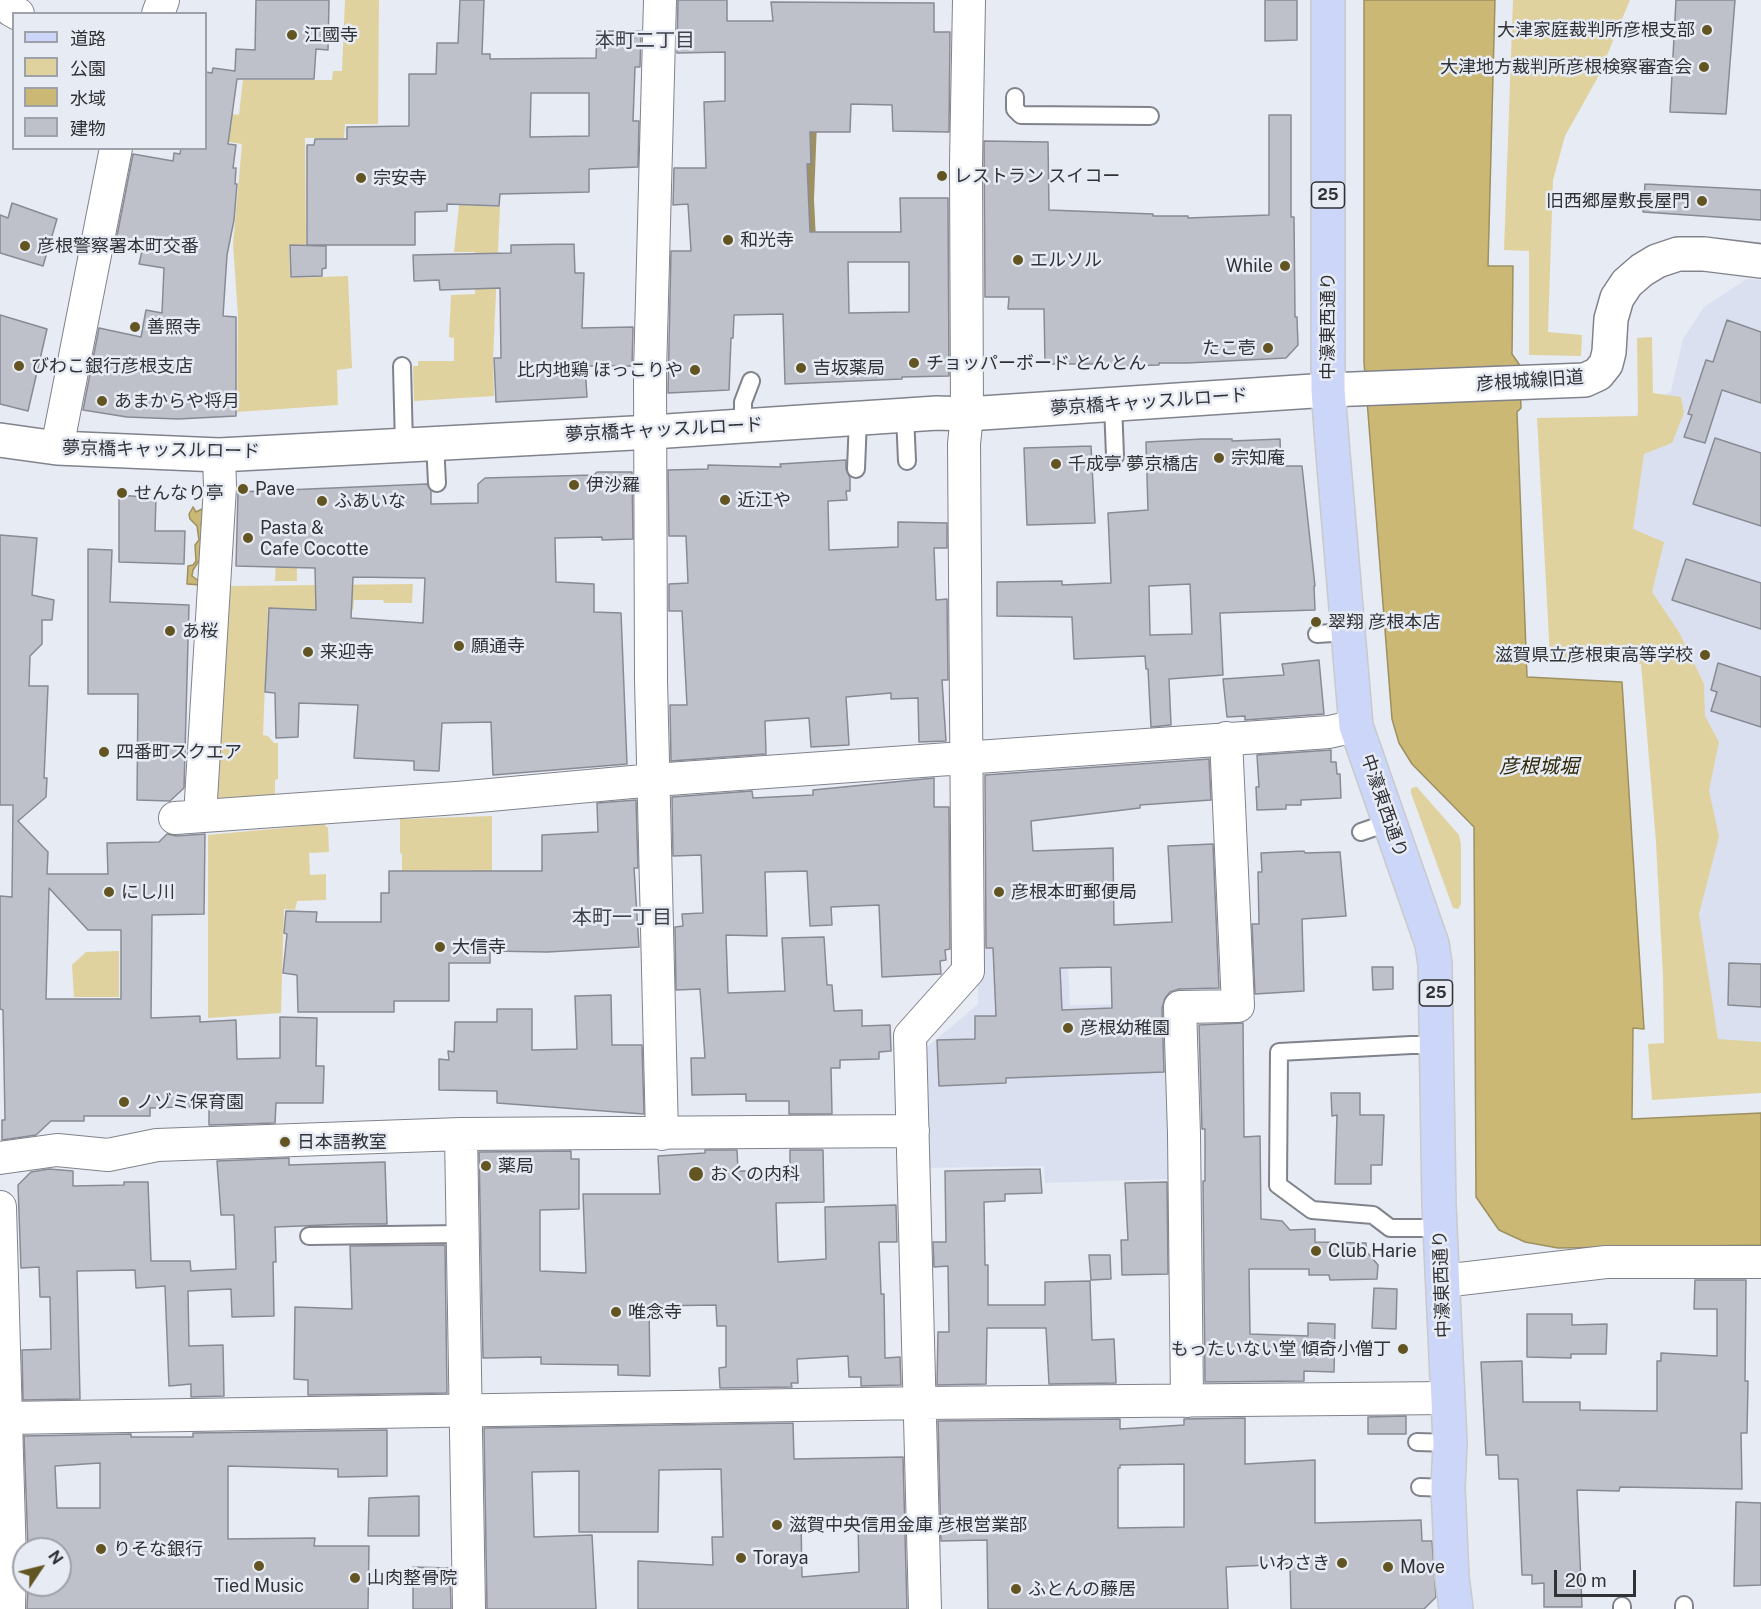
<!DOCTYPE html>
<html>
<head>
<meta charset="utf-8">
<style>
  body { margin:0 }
  #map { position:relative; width:1761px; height:1609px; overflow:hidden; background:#e7ebf4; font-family:"Public Sans","Noto Sans JP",sans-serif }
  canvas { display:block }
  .legend { position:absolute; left:12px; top:12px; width:195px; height:138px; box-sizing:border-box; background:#e7ebf4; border:2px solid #9ea1a8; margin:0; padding:8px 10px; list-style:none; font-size:18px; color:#313236 }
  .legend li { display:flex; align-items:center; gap:12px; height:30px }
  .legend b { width:30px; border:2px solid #9ea1a8 }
  .north { position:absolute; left:12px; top:1537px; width:60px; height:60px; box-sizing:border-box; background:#e7ebf4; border:2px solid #9ea1a8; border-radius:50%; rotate:55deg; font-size:16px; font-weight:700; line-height:24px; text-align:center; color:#313236 }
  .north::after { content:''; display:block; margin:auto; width:21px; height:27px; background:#635522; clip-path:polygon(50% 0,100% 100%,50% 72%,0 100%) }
  .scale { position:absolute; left:1554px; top:1570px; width:82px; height:27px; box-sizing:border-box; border:3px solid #313236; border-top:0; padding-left:8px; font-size:18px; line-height:21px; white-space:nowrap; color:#313236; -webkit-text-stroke:4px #e7ebf4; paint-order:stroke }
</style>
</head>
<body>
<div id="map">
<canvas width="1761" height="1609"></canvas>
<ul class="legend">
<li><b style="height:8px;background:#cbd6f8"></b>道路</li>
<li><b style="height:16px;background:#e0d29f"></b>公園</li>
<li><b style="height:16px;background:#cbb874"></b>水域</li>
<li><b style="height:16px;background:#bec1ca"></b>建物</li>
</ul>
<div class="north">N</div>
<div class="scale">20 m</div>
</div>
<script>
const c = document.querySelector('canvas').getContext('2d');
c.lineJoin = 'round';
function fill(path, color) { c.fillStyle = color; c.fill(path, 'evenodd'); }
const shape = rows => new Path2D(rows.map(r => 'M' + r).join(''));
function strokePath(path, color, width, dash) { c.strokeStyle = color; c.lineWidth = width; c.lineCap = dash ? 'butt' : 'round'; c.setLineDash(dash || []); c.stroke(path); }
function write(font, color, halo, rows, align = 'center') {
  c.font = font + ' "Public Sans","Noto Sans JP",sans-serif'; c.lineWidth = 5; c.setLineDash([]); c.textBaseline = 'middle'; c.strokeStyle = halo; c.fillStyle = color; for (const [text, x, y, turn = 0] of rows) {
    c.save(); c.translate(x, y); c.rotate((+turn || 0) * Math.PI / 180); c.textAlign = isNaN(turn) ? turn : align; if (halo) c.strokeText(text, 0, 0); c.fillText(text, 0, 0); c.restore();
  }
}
const built = shape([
  [1747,279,1761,280,1761,1071,1689,1071,1653,676,1609,466,1637,414,1671,391,1683,339,1704,307],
  [1067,946,1070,1005,1170,1004,1173,1179,1045,1183,1044,1166,925,1168,920,1053,978,1004,978,949]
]);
const green = shape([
  [345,0,379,0,378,124,345,124,344,138,305,138,306,245,289,245,290,278,348,276,352,368,337,370,338,405,237,412,238,316,233,244,242,144,206,138,206,110,239,115,243,80,332,80,333,71,342,71],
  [1513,0,1630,0,1598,77,1565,136,1553,180,1548,332,1582,335,1581,356,1529,355,1529,251,1504,250],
  [459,205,500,207,493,358,494,396,414,401,413,366,418,366,418,361,454,361,454,338,449,337,451,295,475,294,475,252,454,252],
  [1652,337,1653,393,1681,397,1684,413,1672,443,1644,454,1633,529,1664,542,1652,592,1679,632,1704,684,1705,716,1719,742,1709,790,1719,837,1699,914,1718,1039,1761,1042,1761,1093,1652,1100,1648,1044,1664,1043,1663,977,1656,842,1641,664,1550,657,1537,418,1638,416,1637,338],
  [278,489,296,489,297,581,275,581],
  [413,584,412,603,384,603,383,600,354,600,353,610,268,608,263,735,268,736,274,743,278,743,278,779,275,780,275,796,216,798,230,586],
  [1414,787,1417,787,1459,835,1461,844,1461,904,1458,909,1453,908,1411,793,1411,789],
  [492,816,492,872,472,872,471,870,402,871,402,854,400,853,400,819],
  [325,824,326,827,328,827,329,852,309,853,310,875,326,874,326,900,297,901,295,910,284,909,281,1013,208,1018,208,835],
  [119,951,119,997,74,997,72,965,86,952]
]);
const water = shape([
  [1364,0,1495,0,1488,266,1513,266,1512,354,1519,364,1521,408,1517,412,1527,677,1622,682,1644,1029,1633,1028,1632,1119,1761,1113,1761,1245,1558,1248,1525,1242,1499,1230,1476,1197,1474,827,1412,764,1399,743,1392,719,1364,362,1364,0],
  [193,507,196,512,202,509,204,514,201,524,204,540,200,547,202,556,193,570,192,576,199,581,202,585,187,584,188,566,193,565,196,561,195,545,199,540,197,526,190,519,189,514,193,507]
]);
const stream = shape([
  [812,241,810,199,813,122]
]);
const building = shape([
  [256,0,329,0,328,50,316,49,314,79,237,79,228,144,236,145,233,168,236,168,235,184,237,184,234,220,227,255,223,316,236,317,236,416,178,419,127,417,83,410,99,328,141,337,146,310,162,313,164,268,139,264,142,251,115,246,133,154,173,161,174,153,180,154,181,148,206,148,206,72,212,73,213,68,235,71,236,49,255,50,256,0],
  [460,0,484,0,482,54,490,54,490,59,596,58,597,31,641,31,640,67,635,67,633,121,639,121,638,167,589,169,589,192,500,194,499,206,447,204,447,211,415,212,415,245,307,245,307,145,314,145,315,139,347,139,347,127,409,126,409,74,436,74,437,43,458,43,460,0],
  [531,93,589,93,589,136,530,137,531,93],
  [678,0,727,0,727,21,773,21,771,2,934,3,934,32,950,32,949,132,893,131,892,105,851,104,850,132,810,132,811,164,807,164,810,232,901,232,900,198,948,198,949,376,902,377,902,379,785,384,783,314,734,315,733,338,731,338,729,390,668,393,671,251,691,251,688,204,673,205,674,168,706,168,704,102,725,101,725,52,677,53,678,0],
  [848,262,909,262,909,312,849,313,848,262],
  [1265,0,1297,0,1297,40,1265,41,1265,0],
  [1676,0,1735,0,1726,114,1670,112,1676,0],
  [1269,115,1291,115,1291,217,1294,217,1295,317,1297,317,1298,345,1286,358,1187,363,1159,363,1159,365,1128,366,1106,366,1106,364,1045,364,1044,309,1008,309,1009,297,985,297,984,141,1048,142,1049,210,1153,214,1153,216,1188,216,1188,218,1269,215,1269,115],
  [1645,184,1761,190,1761,220,1643,212,1645,184],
  [12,203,57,219,43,266,0,253,0,215,8,218,12,203],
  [574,244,575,273,584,273,582,328,633,327,632,366,585,366,587,397,496,402,494,358,501,358,500,288,440,290,439,280,414,281,413,255,511,253,511,245,574,244],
  [290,245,326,246,326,268,322,269,322,276,291,277,290,245],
  [0,315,47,329,28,411,0,404,0,315],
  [1727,320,1761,332,1761,403,1722,390,1705,443,1684,437,1692,415,1688,414,1706,360,1713,362,1727,320],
  [1715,438,1761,453,1761,526,1693,504,1715,438],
  [1202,439,1232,439,1232,441,1280,439,1281,466,1302,466,1315,586,1314,586,1315,610,1220,613,1223,675,1169,679,1171,725,1151,727,1148,669,1146,669,1145,656,1074,659,1072,617,997,616,997,582,1062,581,1062,585,1111,583,1108,513,1148,510,1146,442,1202,439],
  [1190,584,1192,634,1150,635,1149,586,1190,584],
  [1091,446,1095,523,1027,525,1024,448,1091,446],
  [846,460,846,469,850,478,850,491,846,491,847,500,828,501,829,550,898,547,898,522,947,523,947,548,934,548,936,600,947,599,948,680,942,680,946,741,919,742,918,698,891,699,891,693,846,697,849,745,811,747,809,718,765,721,766,754,671,761,670,705,687,705,682,611,669,611,669,584,688,583,686,536,669,536,668,470,708,469,708,465,781,467,780,464,846,460],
  [597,472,632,472,633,539,602,540,602,537,555,538,556,582,594,584,594,612,621,613,627,764,493,775,491,722,442,723,439,771,414,770,414,761,354,758,358,705,299,703,298,737,276,738,275,693,265,692,269,608,316,610,315,568,236,566,238,492,427,484,431,491,431,504,478,503,478,484,485,478,594,475,597,472],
  [353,577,425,578,423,623,351,618,353,577],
  [119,495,156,498,155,531,185,531,184,564,119,562,119,495],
  [0,535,37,538,32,595,54,600,52,620,42,620,42,644,30,656,29,686,48,686,44,778,47,778,46,797,18,821,48,852,47,874,108,874,107,843,159,842,167,834,176,836,205,834,204,914,152,915,151,1018,200,1016,200,1022,236,1020,237,1059,280,1058,280,1017,317,1018,316,1066,324,1066,323,1103,276,1103,275,1123,209,1125,209,1106,150,1108,150,1116,84,1116,84,1121,51,1121,36,1135,2,1140,2,1120,5,1120,3,1010,0,1009,0,896,12,897,13,805,0,805,0,535],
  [49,888,88,930,121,930,121,999,46,999,49,888],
  [88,549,112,550,110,602,189,605,184,788,170,801,137,800,138,694,88,694,88,549],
  [1686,559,1761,583,1761,629,1672,600,1686,559],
  [1319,660,1324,714,1245,720,1245,716,1227,717,1223,679,1284,675,1282,664,1319,660],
  [1718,663,1761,677,1761,727,1711,711,1717,692,1711,690,1718,663],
  [1331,750,1331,762,1336,762,1337,774,1340,774,1341,798,1301,800,1301,805,1286,805,1286,809,1257,810,1256,787,1259,787,1257,755,1331,750],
  [1209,759,1211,800,1140,805,1140,808,1031,821,1033,851,1113,848,1114,925,1172,922,1168,846,1213,844,1219,988,1179,989,1170,992,1165,998,1162,1008,1164,1072,1006,1078,1006,1083,939,1086,937,1040,975,1039,975,1016,996,1016,993,948,986,948,985,775,1209,759],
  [1111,967,1112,1008,1062,1010,1060,968,1111,967],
  [934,778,934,807,949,807,950,949,945,950,946,960,940,961,941,974,882,977,879,905,831,907,832,925,810,926,807,871,765,872,767,936,726,935,728,993,785,991,782,938,824,937,827,985,832,985,834,1011,862,1010,862,1026,890,1025,891,1051,879,1052,879,1059,840,1060,840,1068,831,1068,832,1114,789,1114,789,1101,746,1101,746,1094,692,1095,691,1058,705,1058,700,989,676,990,675,927,683,926,682,914,703,913,701,855,673,856,672,797,752,791,753,798,813,795,813,790,934,778],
  [636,800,638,868,634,868,639,947,547,952,490,951,490,963,449,963,449,1001,394,1001,394,1012,298,1012,297,975,283,973,287,934,284,933,286,911,317,912,316,922,381,922,381,893,389,893,389,871,542,871,542,835,598,832,597,803,636,800],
  [1304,851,1305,853,1340,852,1346,916,1302,919,1304,991,1255,994,1252,924,1259,924,1258,872,1262,872,1261,853,1304,851],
  [1729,963,1761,964,1761,1007,1728,1005,1729,963],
  [1372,967,1393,967,1393,989,1373,990,1372,967],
  [611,995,612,1045,642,1045,644,1114,497,1103,497,1091,439,1090,439,1059,449,1060,448,1051,454,1052,455,1022,497,1022,497,1009,532,1009,532,1050,577,1049,575,996,611,995],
  [1243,1023,1244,1137,1260,1136,1261,1219,1282,1221,1290,1230,1315,1229,1315,1242,1366,1243,1367,1252,1378,1265,1377,1279,1330,1280,1329,1275,1309,1275,1309,1269,1249,1269,1250,1334,1308,1336,1308,1323,1335,1324,1334,1372,1304,1371,1304,1381,1205,1382,1203,1181,1205,1181,1205,1129,1202,1129,1199,1025,1243,1023],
  [1331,1093,1360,1093,1360,1115,1384,1115,1382,1165,1371,1165,1371,1184,1335,1184,1337,1115,1332,1116,1331,1093],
  [705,1150,737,1150,738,1171,790,1171,790,1150,823,1150,824,1202,776,1203,778,1262,826,1259,825,1207,896,1205,897,1242,879,1242,881,1294,884,1294,885,1358,900,1357,901,1385,861,1386,861,1377,849,1377,848,1356,797,1359,798,1383,791,1383,792,1387,720,1388,719,1368,726,1367,726,1326,717,1326,716,1305,649,1306,650,1376,618,1375,618,1365,541,1364,541,1357,483,1358,479,1152,571,1151,571,1159,579,1159,579,1209,540,1210,540,1271,586,1273,583,1194,660,1194,658,1156,705,1153,705,1150],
  [289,1158,289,1165,385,1162,387,1224,350,1224,275,1227,276,1262,273,1262,274,1316,232,1317,231,1289,188,1291,189,1346,223,1345,224,1396,191,1397,191,1384,169,1386,165,1286,136,1288,135,1270,77,1271,80,1399,23,1400,22,1350,51,1349,50,1297,40,1297,39,1267,21,1268,18,1185,31,1172,49,1169,73,1171,73,1186,124,1185,124,1182,148,1182,151,1261,190,1261,191,1271,236,1269,234,1215,221,1215,217,1161,289,1158],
  [1040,1169,1042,1193,1005,1194,1005,1201,984,1202,985,1265,988,1265,988,1305,1045,1305,1045,1282,1090,1281,1092,1340,1114,1339,1116,1383,1049,1384,1046,1328,987,1328,986,1384,937,1385,938,1332,949,1332,948,1266,934,1267,933,1242,946,1242,945,1171,1040,1169],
  [1167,1182,1168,1274,1122,1275,1121,1240,1128,1240,1125,1183,1167,1182],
  [445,1245,447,1393,308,1395,308,1380,294,1379,295,1307,352,1309,350,1246,445,1245],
  [1089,1255,1110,1255,1111,1279,1091,1280,1089,1255],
  [1695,1280,1746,1280,1745,1381,1748,1381,1747,1433,1741,1433,1742,1489,1620,1487,1619,1491,1577,1490,1582,1607,1544,1607,1544,1583,1532,1584,1532,1575,1522,1575,1518,1479,1499,1479,1498,1455,1486,1455,1481,1362,1522,1361,1523,1402,1580,1402,1580,1410,1657,1411,1657,1361,1661,1361,1661,1353,1717,1356,1717,1309,1694,1309,1695,1280],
  [1374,1288,1397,1289,1396,1329,1372,1328,1374,1288],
  [1527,1314,1572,1314,1572,1325,1607,1324,1606,1354,1571,1354,1571,1358,1527,1357,1527,1314],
  [1406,1416,1406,1434,1368,1434,1368,1417,1406,1416],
  [1245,1418,1245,1464,1315,1460,1315,1523,1421,1520,1422,1541,1432,1541,1436,1597,1424,1609,1291,1609,1290,1564,1226,1567,1228,1609,988,1609,987,1540,941,1541,938,1421,1120,1419,1120,1429,1184,1425,1184,1419,1245,1418],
  [1184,1464,1184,1527,1118,1528,1118,1468,1120,1468,1120,1465,1184,1464],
  [793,1423,794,1459,903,1457,907,1609,638,1609,638,1561,713,1565,712,1537,723,1537,721,1469,659,1470,658,1532,579,1532,579,1471,532,1472,534,1537,592,1535,596,1609,487,1609,484,1428,793,1423],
  [858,1520,859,1572,802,1577,801,1521,858,1520],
  [387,1430,387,1476,338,1477,338,1469,228,1466,228,1539,315,1538,314,1546,369,1546,368,1609,27,1609,28,1585,60,1585,60,1549,28,1549,24,1436,131,1434,131,1437,193,1437,193,1433,387,1430],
  [100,1463,100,1508,57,1508,55,1466,100,1463],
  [419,1496,419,1536,368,1536,369,1498,419,1496],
  [1736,1502,1761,1503,1761,1585,1734,1586,1736,1502],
  [413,1567,450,1568,451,1609,413,1609,413,1567]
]);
const service = shape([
  [1015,97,1015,109,1021,115,1150,116],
  [402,366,404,445],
  [1113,404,1115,456],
  [905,415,907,461],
  [743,426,743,402,751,381],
  [435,443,437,483],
  [856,469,858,418],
  [1317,634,1348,632],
  [1361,832,1390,822],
  [1436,1045,1411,1045,1279,1052,1278,1185,1312,1210,1373,1215,1390,1228,1440,1228],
  [309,1236,462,1234],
  [1417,1442,1450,1443],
  [1420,1487,1448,1488],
  [1622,1606,1622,1609],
  [1684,1609,1684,1605]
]);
const minor = shape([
  [3,0,11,10,18,14],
  [660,0,650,373,651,680,662,1134],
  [158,14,163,0],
  [57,448,116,148],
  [200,816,220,487,219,455],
  [175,818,457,798,654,780,1329,732,1356,726],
  [461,1134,469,1609],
  [0,1158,57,1150,108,1155,157,1145,461,1134,913,1131],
  [0,1207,10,1562,9,1609],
  [1443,1281,1606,1262,1761,1262],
  [1187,1401,1184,1134,1180,1007,1238,1006,1226,738],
  [6,1418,921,1403,1448,1398],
  [925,1609,910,1036,968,971,964,444,967,414,966,164,969,0]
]);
const tertiary = shape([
  [0,440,57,448,219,455,652,432,937,413,967,414,1328,390,1585,380,1598,374,1606,364,1609,352,1611,319,1617,298,1627,283,1642,270,1657,261,1678,254,1704,254,1761,261]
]);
const primary = shape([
  [1328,0,1328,390,1332,442,1356,726,1432,944,1435,964,1439,1205,1450,1443,1448,1488,1452,1577,1456,1609]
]);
const markers = [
  [1707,30,6,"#635522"],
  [292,35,6,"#635522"],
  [1704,67,6,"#635522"],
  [942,176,6,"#635522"],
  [361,178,6,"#635522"],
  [1702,201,6,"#635522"],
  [728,240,6,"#635522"],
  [25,246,6,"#635522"],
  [1018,260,6,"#635522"],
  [1285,266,6,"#635522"],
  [135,327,6,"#635522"],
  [1268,348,6,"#635522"],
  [914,363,6,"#635522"],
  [19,366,6,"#635522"],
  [801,368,6,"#635522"],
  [695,370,6,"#635522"],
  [102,401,6,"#635522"],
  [1219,458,6,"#635522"],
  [1056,464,6,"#635522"],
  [574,485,6,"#635522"],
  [243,489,6,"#635522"],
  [122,493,6,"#635522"],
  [725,500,6,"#635522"],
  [322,501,6,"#635522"],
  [248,538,6,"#635522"],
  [1316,622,6,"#635522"],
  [170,631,6,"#635522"],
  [459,646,6,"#635522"],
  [308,652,6,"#635522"],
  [1705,655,6,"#635522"],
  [104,752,6,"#635522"],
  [109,892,6,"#635522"],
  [999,892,6,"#635522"],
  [440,947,6,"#635522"],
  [1068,1028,6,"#635522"],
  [124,1102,6,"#635522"],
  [285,1142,6,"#635522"],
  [486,1166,6,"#635522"],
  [696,1174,8,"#635522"],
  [1316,1251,6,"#635522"],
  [616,1312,6,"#635522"],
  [1403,1349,6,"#635522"],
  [777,1525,6,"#635522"],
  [101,1549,6,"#635522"],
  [741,1558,6,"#635522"],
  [1342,1563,6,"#635522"],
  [259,1566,6,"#635522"],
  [1388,1567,6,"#635522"],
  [355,1578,6,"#635522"],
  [1016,1589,6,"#635522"]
];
const shields = [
  [1328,195,33],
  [1436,993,33]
];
const shieldNames = [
  ["25",1328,195],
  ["25",1436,993]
];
const poiNames = [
  ["大津家庭裁判所彦根支部",1695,30,"right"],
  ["江國寺",304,35],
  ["大津地方裁判所彦根検察審査会",1692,67,"right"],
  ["レストラン スイコー",954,176],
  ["宗安寺",373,178],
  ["旧西郷屋敷長屋門",1690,201,"right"],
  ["和光寺",740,240],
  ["彦根警察署本町交番",37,246],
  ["エルソル",1030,260],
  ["While",1273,266,"right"],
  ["善照寺",147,327],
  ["たこ壱",1256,348,"right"],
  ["チョッパーボード とんとん",926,363],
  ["びわこ銀行彦根支店",31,366],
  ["吉坂薬局",813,368],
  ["比内地鶏 ほっこりや",683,370,"right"],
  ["あまからや将月",114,401],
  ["宗知庵",1231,458],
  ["千成亭 夢京橋店",1068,464],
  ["伊沙羅",586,485],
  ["Pave",255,489],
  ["せんなり亭",134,493],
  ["近江や",737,500],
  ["ふあいな",334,501],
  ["Pasta &",260,528],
  ["Cafe Cocotte",260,549],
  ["翠翔 彦根本店",1328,622],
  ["あ桜",182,631],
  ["願通寺",471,646],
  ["来迎寺",320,652],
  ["滋賀県立彦根東高等学校",1693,655,"right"],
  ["四番町スクエア",116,752],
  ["にし川",121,892],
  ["彦根本町郵便局",1011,892],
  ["大信寺",452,947],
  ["彦根幼稚園",1080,1028],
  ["ノゾミ保育園",136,1102],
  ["日本語教室",297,1142],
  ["薬局",498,1166],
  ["おくの内科",710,1174],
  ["Club Harie",1328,1251],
  ["唯念寺",628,1312],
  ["もったいない堂 傾奇小僧丁",1391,1349,"right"],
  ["滋賀中央信用金庫 彦根営業部",789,1525],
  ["りそな銀行",113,1549],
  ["Toraya",753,1558],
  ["いわさき",1330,1563,"right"],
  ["Move",1400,1567],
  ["山肉整骨院",367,1578],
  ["Tied Music",259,1586,"center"],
  ["ふとんの藤居",1028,1589]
];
const streetNames = [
  ["中濠東西通り",1328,326,-90],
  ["彦根城線旧道",1530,381,-4],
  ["夢京橋キャッスルロード",1149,402,-4],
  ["夢京橋キャッスルロード",664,430,-3],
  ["夢京橋キャッスルロード",161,450,1],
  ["中濠東西通り",1384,806,71],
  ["中濠東西通り",1442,1284,-92]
];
const neighbourhoodNames = [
  ["本町二丁目",645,41],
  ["本町一丁目",622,918]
];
const waterNames = [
  ["彦根城堀",1539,767]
];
fill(built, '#dae0f0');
fill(green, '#e0d29f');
fill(water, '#cbb874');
strokePath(water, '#9d9061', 1.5);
strokePath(stream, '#9d9061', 8);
fill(building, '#bec1ca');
strokePath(building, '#888b93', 1.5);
strokePath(service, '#80838b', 20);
strokePath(minor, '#80838b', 34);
strokePath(tertiary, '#80838b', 36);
strokePath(primary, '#c9cacb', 36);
strokePath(service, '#fff', 16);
strokePath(minor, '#fff', 32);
strokePath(tertiary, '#fff', 33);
strokePath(primary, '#cbd6f8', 33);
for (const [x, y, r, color] of markers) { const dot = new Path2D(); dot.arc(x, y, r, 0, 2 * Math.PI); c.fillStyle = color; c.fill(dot); strokePath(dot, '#e7ebf4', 2); }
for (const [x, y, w] of shields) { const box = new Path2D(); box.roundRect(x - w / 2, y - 13, w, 26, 4.5); c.fillStyle = '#e7ebf4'; c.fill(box); strokePath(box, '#313236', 1.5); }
write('bold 16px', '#313236', null, shieldNames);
write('18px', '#313236', '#e7ebf4', poiNames, 'left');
write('18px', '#313236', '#e7ebf4', streetNames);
write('20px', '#41434b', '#e7ebf4', neighbourhoodNames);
write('italic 20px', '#312809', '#e7ebf4', waterNames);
</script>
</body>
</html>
